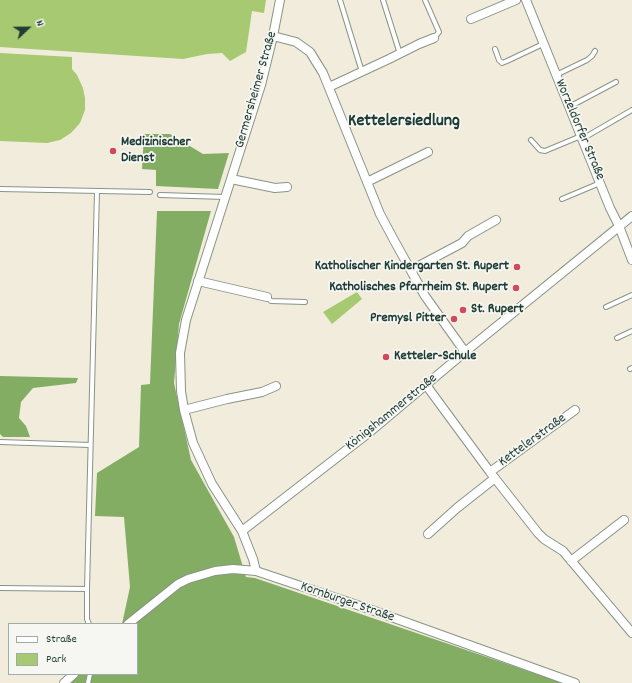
<!DOCTYPE html>
<html>
<head>
<meta charset="utf-8">
<style>
  body { margin:0 }
  #map { position:relative; width:632px; height:683px; overflow:hidden; background:#f1ecdb; font-family:Dekko,sans-serif }
  canvas { display:block }
  .legend { position:absolute; left:8px; top:623px; width:130px; height:52px; box-sizing:border-box; background:#f6f6f2; border:1px solid #a0aca6; margin:0; padding:5px 7px; list-style:none; font-size:12px; color:#1f3d34 }
  .legend li { display:flex; align-items:center; gap:8px; height:20px }
  .legend b { width:20px; border:1px solid #a0aca6 }
  .north { position:absolute; left:8px; top:8px; width:40px; height:40px; -webkit-text-stroke:3px #f6f6f2; paint-order:stroke; rotate:68deg; font-size:11px; font-weight:700; line-height:16px; text-align:center; color:#1f3d34 }
  .north::after { content:''; display:block; margin:auto; width:14px; height:18px; background:#1f3d34; clip-path:polygon(50% 0,100% 100%,50% 72%,0 100%) }
</style>
</head>
<body>
<div id="map">
<canvas width="632" height="683"></canvas>
<ul class="legend">
<li><b style="height:5px;background:#fff"></b>Straße</li>
<li><b style="height:11px;background:#a6c972"></b>Park</li>
</ul>
<div class="north">N</div>
</div>
<script>
const c = document.querySelector('canvas').getContext('2d');
c.lineJoin = 'round';
function fill(path, color) { c.fillStyle = color; c.fill(path, 'evenodd'); }
const shape = rows => new Path2D(rows.map(r => 'M' + r).join(''));
function strokePath(path, color, width, dash) { c.strokeStyle = color; c.lineWidth = width; c.lineCap = dash ? 'butt' : 'round'; c.setLineDash(dash || []); c.stroke(path); }
function write(font, color, halo, rows, align = 'center') {
  c.font = font + ' Dekko,sans-serif'; c.lineWidth = 3.5; c.setLineDash([]); c.textBaseline = 'middle'; c.strokeStyle = halo; c.fillStyle = color; for (const [text, x, y, turn = 0] of rows) {
    c.save(); c.translate(x, y); c.rotate((+turn || 0) * Math.PI / 180); c.textAlign = isNaN(turn) ? turn : align; if (halo) c.strokeText(text, 0, 0); c.fillText(text, 0, 0); c.restore();
  }
}
const green = shape([
  [0,0,266,0,264,13,252,11,246,52,230,61,222,53,207,54,183,59,0,47],
  [0,53,72,57,72,69,77,75,83,88,85,98,85,110,80,123,71,133,60,140,47,143,0,141],
  [357,292,362,299,332,324,323,312]
]);
const forest = shape([
  [144,134,170,134,203,154,229,153,218,189,156,186,156,170,142,169],
  [157,211,211,211,179,324,174,383,191,460,234,537,246,577,255,578,563,683,66,683,77,674,137,674,137,624,122,624,130,587,124,517,95,516,97,473,139,447,141,385,150,384],
  [0,376,78,378,76,383,33,388,21,402,19,418,26,426,30,437,3,437,0,434]
]);
const lane = shape([
  [340,0,362,72],
  [383,0,400,54],
  [425,0,439,32,434,38],
  [495,49,499,60,502,63,507,61,543,44],
  [556,75,587,60,592,56,595,51],
  [569,107,616,82],
  [582,139,632,110],
  [531,140,540,150,545,151,581,136],
  [0,189,150,192],
  [160,195,225,197],
  [562,199,600,183],
  [267,297,271,301,305,302],
  [606,307,632,295],
  [617,338,632,331],
  [630,369,632,368],
  [0,442,90,445],
  [0,588,87,589],
  [89,624,87,619,87,589,97,191],
  [88,683,90,674]
]);
const street = shape([
  [526,0,610,208,619,226,632,260],
  [471,19,516,0],
  [273,36,296,42,310,52,323,73,380,214,395,242,425,296,465,352],
  [329,87,389,59,419,44,434,38],
  [231,179,275,188,287,187],
  [367,182,428,152],
  [411,270,462,243,468,236,496,220],
  [198,281,267,297],
  [426,385,490,472,538,533,544,539,563,551,632,633],
  [184,410,227,399,262,392,276,386],
  [490,472,575,410],
  [242,531,371,431,465,352,632,216],
  [428,534,457,508,495,478],
  [571,561,624,520],
  [256,571,253,559,242,531,212,484,193,443,184,410,181,391,180,353,186,320,261,85,273,36,280,0],
  [128,624,178,584,188,579,215,571,233,569,256,571,369,609,575,683],
  [64,683,74,674]
]);
const markers = [
  [113,151,4,"#d1495b"],
  [517,267,4,"#d1495b"],
  [516,288,4,"#d1495b"],
  [463,310,4,"#d1495b"],
  [454,319,4,"#d1495b"],
  [386,357,4,"#d1495b"]
];
const streetNames = [
  ["Germersheimer Straße",257,90,-74],
  ["Worzeldorfer Straße",579,130,67],
  ["Königshammerstraße",392,413,-39],
  ["Kettelerstraße",533,441,-36],
  ["Kornburger Straße",347,603,19]
];
const poiNames = [
  ["Medizinischer",121,143],
  ["Dienst",121,159],
  ["Katholischer Kindergarten St. Rupert",509,267,"right"],
  ["Katholisches Pfarrheim St. Rupert",508,288,"right"],
  ["St. Rupert",471,310],
  ["Premysl Pitter",446,319,"right"],
  ["Ketteler-Schule",394,357]
];
const districtNames = [
  ["Kettelersiedlung",404,123]
];
fill(green, '#a6c972');
fill(forest, '#84ad64');
strokePath(lane, '#889488', 6);
strokePath(street, '#889488', 10);
strokePath(lane, '#fff', 4);
strokePath(street, '#fff', 8);
for (const [x, y, r, color] of markers) { const dot = new Path2D(); dot.arc(x, y, r, 0, 2 * Math.PI); c.fillStyle = color; c.fill(dot); strokePath(dot, '#f6f6f2', 1.5); }
write('14px', '#1f3d34', '#f6f6f2', streetNames);
write('bold 14px', '#1f3d34', '#f6f6f2', poiNames, 'left');
write('bold 18px', '#1f3d34', '#f6f6f2', districtNames);
</script>
</body>
</html>
